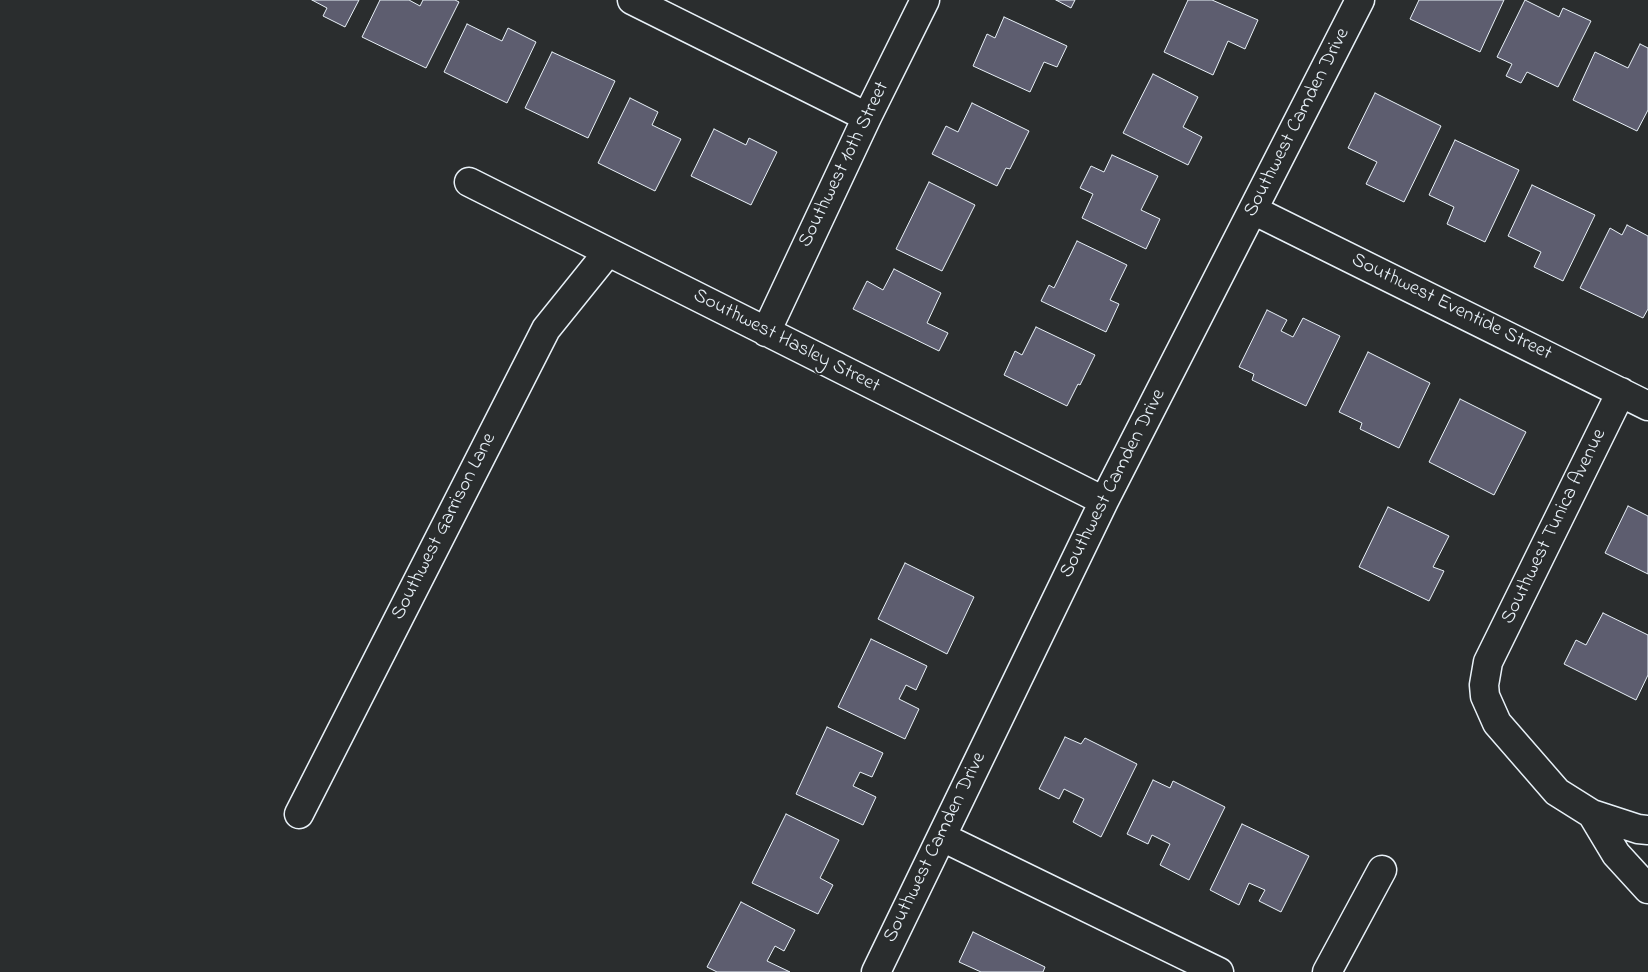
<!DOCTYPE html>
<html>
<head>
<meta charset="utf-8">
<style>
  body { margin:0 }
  canvas { display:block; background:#2a2d2e }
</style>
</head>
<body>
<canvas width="1648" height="972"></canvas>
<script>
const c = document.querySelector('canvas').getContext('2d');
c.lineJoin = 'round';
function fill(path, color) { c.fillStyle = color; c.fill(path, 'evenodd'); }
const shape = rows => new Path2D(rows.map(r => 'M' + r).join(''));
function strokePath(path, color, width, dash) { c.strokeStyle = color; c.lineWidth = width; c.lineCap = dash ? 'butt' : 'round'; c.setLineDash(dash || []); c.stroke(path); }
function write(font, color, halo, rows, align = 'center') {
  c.font = font + ' "Indie Flower",sans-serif'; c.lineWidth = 4; c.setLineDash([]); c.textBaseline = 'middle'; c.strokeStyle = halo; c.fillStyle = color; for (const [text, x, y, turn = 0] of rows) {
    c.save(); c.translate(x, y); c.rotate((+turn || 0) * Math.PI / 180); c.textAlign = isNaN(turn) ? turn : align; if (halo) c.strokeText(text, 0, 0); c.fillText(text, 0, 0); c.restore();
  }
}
const building = shape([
  [312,0,359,0,345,27,323,16,327,8,312,0],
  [380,0,409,0,420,6,423,0,455,0,459,2,426,68,362,37,380,0],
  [1056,0,1075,0,1071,8,1056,0],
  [1188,0,1212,0,1258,20,1245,49,1228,41,1213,75,1164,52,1188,0],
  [1419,0,1504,0,1480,52,1410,19,1419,0],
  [1525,0,1559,17,1563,8,1591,21,1558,87,1527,72,1521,83,1506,76,1512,64,1497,57,1525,0],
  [1004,17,1067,46,1057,67,1044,62,1030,92,973,66,987,34,995,38,1004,17],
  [467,24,502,41,508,28,536,42,507,103,444,72,467,24],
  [1640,44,1648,48,1648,110,1637,131,1573,100,1595,52,1628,68,1640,44],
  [552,52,615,81,588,138,525,108,552,52],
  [1153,74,1198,97,1183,127,1202,137,1188,165,1123,133,1153,74],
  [1375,93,1441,126,1404,202,1366,184,1377,162,1348,148,1375,93],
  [630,98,658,112,652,125,681,139,655,191,598,163,630,98],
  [972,103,1029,131,1010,169,1006,168,997,186,932,154,946,126,958,132,972,103],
  [714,129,746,145,749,138,777,152,751,205,691,176,714,129],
  [1455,140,1519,170,1485,242,1447,224,1454,207,1429,195,1455,140],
  [1112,155,1158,176,1141,210,1160,219,1146,249,1082,218,1093,194,1080,188,1091,166,1104,172,1112,155],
  [929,182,975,205,942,271,896,249,929,182],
  [1532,185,1595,215,1563,281,1534,267,1541,252,1508,236,1532,185],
  [1627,225,1648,236,1648,309,1643,318,1580,288,1610,228,1622,235,1627,225],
  [1077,241,1127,265,1110,300,1119,304,1106,332,1041,301,1049,285,1054,288,1077,241],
  [894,269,941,293,927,323,948,333,939,351,853,309,867,281,883,290,894,269],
  [1267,310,1287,320,1281,331,1293,337,1303,318,1340,336,1306,406,1252,380,1254,374,1239,367,1267,310],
  [1036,327,1095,355,1080,385,1078,384,1067,406,1004,375,1015,351,1022,355,1036,327],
  [1368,352,1430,383,1399,448,1360,429,1362,423,1339,412,1368,352],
  [1460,399,1526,432,1494,495,1429,462,1460,399],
  [1628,506,1648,516,1648,574,1605,553,1628,506],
  [1388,507,1449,536,1433,567,1444,571,1429,601,1359,567,1388,507],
  [905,563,974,597,947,654,878,619,905,563],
  [1603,613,1648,635,1648,675,1636,700,1564,664,1576,640,1586,645,1603,613],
  [871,639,927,666,916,690,906,685,899,699,919,709,905,739,838,707,871,639],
  [827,727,883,753,872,777,860,772,853,786,876,797,863,825,796,794,827,727],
  [1065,737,1081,744,1085,738,1137,764,1101,837,1073,822,1084,799,1064,789,1059,799,1039,789,1065,737],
  [1153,780,1170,788,1173,781,1225,807,1189,880,1160,865,1170,844,1152,835,1148,844,1127,834,1153,780],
  [786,814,839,840,820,878,833,885,818,914,752,883,786,814],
  [1242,824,1309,856,1281,912,1259,901,1265,890,1249,883,1239,905,1210,890,1242,824],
  [741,902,795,930,784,951,775,946,767,961,790,972,717,972,707,967,741,902],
  [973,932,1045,967,1043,972,981,972,959,962,973,932]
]);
const minor = shape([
  [632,0,867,117],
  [469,182,1104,501],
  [1253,210,1648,406],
  [766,332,867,117,925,0],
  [1621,392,1488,662,1484,685,1485,696,1497,723,1557,792,1592,814,1638,829,1648,830],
  [299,814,546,329,608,252],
  [1592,814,1616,854,1648,889],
  [942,837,1219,972],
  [876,972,1104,501,1360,0],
  [1327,972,1382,870]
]);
const streetNames = [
  ["Southwest Camden Drive",1298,123,-63],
  ["Southwest 10th Street",845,165,-64],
  ["Southwest Eventide Street",1451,308,26],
  ["Southwest Hasley Street",786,342,27],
  ["Southwest Camden Drive",1114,484,-63],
  ["Southwest Garrison Lane",445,527,-63],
  ["Southwest Tunica Avenue",1555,527,-64],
  ["Southwest Camden Drive",936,848,-64]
];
fill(building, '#5d5d6f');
strokePath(building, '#e8f1f8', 1);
strokePath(minor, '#e8f1f8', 31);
strokePath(minor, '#2a2d2e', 28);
write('20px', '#e8f1f8', '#2a2d2e', streetNames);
</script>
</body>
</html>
